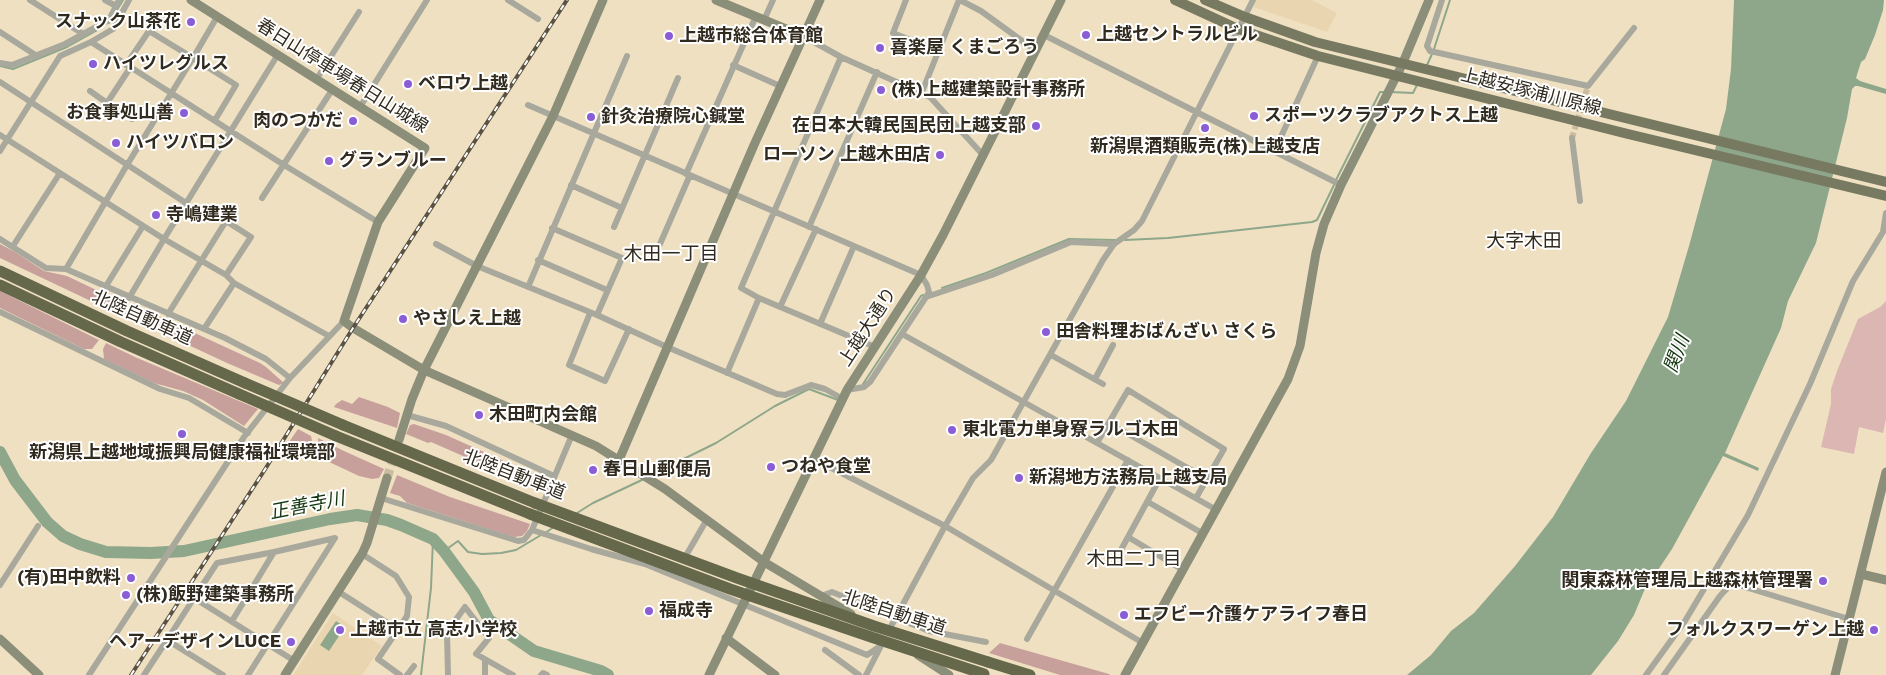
<!DOCTYPE html>
<html>
<head>
<meta charset="utf-8">
<style>
  body { margin:0 }
  canvas { display:block; background:#f0e0c2 }
</style>
</head>
<body>
<canvas width="1886" height="675"></canvas>
<script>
const c = document.querySelector('canvas').getContext('2d');
c.lineJoin = 'round';
function fill(path, color) { c.fillStyle = color; c.fill(path, 'evenodd'); }
const shape = rows => new Path2D(rows.map(r => 'M' + r).join(''));
function strokePath(path, color, width, dash) { c.strokeStyle = color; c.lineWidth = width; c.lineCap = dash ? 'butt' : 'round'; c.setLineDash(dash || []); c.stroke(path); }
function write(font, color, halo, rows, align = 'center') {
  c.font = font + ' "Work Sans","Noto Sans JP",sans-serif'; c.lineWidth = 4; c.setLineDash([]); c.textBaseline = 'middle'; c.strokeStyle = halo; c.fillStyle = color; for (const [text, x, y, turn = 0] of rows) {
    c.save(); c.translate(x, y); c.rotate((+turn || 0) * Math.PI / 180); c.textAlign = isNaN(turn) ? turn : align; if (halo) c.strokeText(text, 0, 0); c.fillText(text, 0, 0); c.restore();
  }
}
const built = shape([
  [1256,0,1312,0,1337,13,1327,32,1253,7],
  [333,613,382,646,362,675,293,675]
]);
const green = shape([
  [1886,301,1886,419,1883,433,1859,427,1854,454,1821,447,1831,404,1831,389,1837,371,1858,319,1880,307]
]);
const forest = shape([
  [0,244,15,252,44,271,67,276,113,298,118,305,114,312,0,258],
  [0,291,99,340,92,349,84,349,0,308],
  [134,305,260,363,266,367,284,383,279,385,227,363,124,315,128,309],
  [106,343,135,357,258,409,244,426,203,400,183,391,154,383,104,359,103,349],
  [359,397,388,407,400,413,397,428,334,407,336,404,342,400,352,404],
  [414,424,446,435,542,478,545,482,544,488,536,488,431,442,428,443,406,434,410,425],
  [298,429,311,436,315,455,289,442],
  [318,438,344,451,384,469,379,478,372,479,359,476,327,461,319,448],
  [397,475,450,497,530,524,527,531,522,536,514,537,407,503,400,496,390,493],
  [1000,643,1109,674,1110,675,1060,675,989,653]
]);
const water = shape([
  [1734,0,1884,0,1883,10,1875,35,1865,59,1861,62,1856,78,1860,81,1886,89,1886,94,1858,86,1855,86,1852,89,1847,118,1816,243,1788,301,1781,328,1725,453,1759,468,1758,471,1723,456,1672,549,1644,591,1634,615,1618,641,1591,675,1407,675,1431,655,1451,631,1474,613,1515,566,1553,517,1591,453,1626,401,1668,317,1689,246,1726,109,1731,69],
  [336,621,345,627,329,651,320,645]
]);
const stream = shape([
  [109,23,123,0],
  [1434,49,1450,0],
  [1427,65,1432,54],
  [0,66,13,69,67,47,101,28],
  [1391,92,1413,93,1417,85],
  [1336,180,1380,92,1384,92],
  [1125,240,1168,238,1312,222,1317,220,1334,185],
  [942,288,986,273,1069,239,1115,240],
  [863,384,921,296,923,295],
  [651,475,716,443,775,406,809,389,838,400],
  [577,513,593,503,644,479],
  [545,533,554,527],
  [444,551,458,541,468,552,482,554,501,553,516,550,541,535],
  [421,675,431,588,433,539]
]);
const river = shape([
  [0,452,15,480,47,522,63,536,80,544,106,552,151,553,184,551,330,519,357,515,387,520,401,525,433,539,444,551,474,592,489,620,534,651,601,671,608,675]
]);
const streetTunnel = shape([
  [1572,138,1588,86]
]);
const secondaryTunnel = shape([
  [387,478,395,454]
]);
const street = shape([
  [30,0,83,34],
  [105,0,116,6],
  [508,0,538,19],
  [906,0,893,33,938,51],
  [960,0,981,11,1036,51],
  [1442,0,1427,46,1430,51,1588,86,1634,28],
  [764,20,773,0],
  [0,32,37,56],
  [1044,35,1341,185],
  [803,36,841,57,930,97,983,155],
  [91,42,284,165,378,222],
  [0,63,12,65,65,44,109,20,119,0],
  [126,65,149,31,193,58,236,85,215,120],
  [733,65,780,86],
  [130,68,107,103,132,119],
  [316,80,359,12],
  [0,82,186,203],
  [90,91,107,103],
  [922,92,959,0],
  [528,105,921,275,927,285,929,292,926,297,870,382,864,387,847,390],
  [360,107,427,0],
  [0,135,164,239,226,275,234,283,329,336],
  [1572,138,1580,201],
  [0,151,60,56,91,42,113,29,129,0],
  [1274,152,1318,56],
  [686,174,756,16],
  [571,185,622,208],
  [262,198,332,90],
  [614,227,678,78],
  [809,227,877,72],
  [552,228,622,258,597,315],
  [0,239,46,268,66,269,225,338,266,359,290,378],
  [436,244,477,266,597,315,667,347,777,394,785,395,811,385,825,389,843,399],
  [660,244,690,175],
  [13,246,60,173],
  [538,260,607,290],
  [66,269,127,165,193,58,217,17],
  [106,286,143,226],
  [528,287,627,56],
  [926,297,992,275,1071,242,1114,244],
  [129,298,164,239,277,56],
  [759,298,741,288,841,57],
  [780,307,816,229],
  [0,312,160,389,189,398,248,433],
  [590,313,569,365,605,381,629,329],
  [168,314,226,221,251,237,226,275],
  [820,324,854,246],
  [204,329,234,283],
  [902,334,1215,509],
  [1051,355,1103,384],
  [727,373,759,298,875,347],
  [1095,379,1113,345],
  [407,415,446,426,554,476],
  [1109,423,1207,479],
  [572,435,532,530,591,549,645,564,867,655,879,647],
  [1097,443,1128,390,1224,449,1196,498],
  [814,459,945,526,1143,643],
  [381,498,518,541,524,540,532,530],
  [1148,502,1202,533],
  [1128,537,1183,570],
  [1122,548,1160,478],
  [362,554,396,576,409,597,407,616,378,659,400,675],
  [684,559,706,521],
  [0,585,38,526],
  [339,592,397,629],
  [821,596,832,592,929,631,986,642],
  [194,598,167,640,223,675],
  [232,621,274,552,217,563,194,598,293,660],
  [888,632,945,526,973,478,991,460,1103,260,1114,244,1134,230,1142,221,1253,0],
  [1027,639,1128,460],
  [825,650,859,675],
  [89,675,244,437,290,378,344,321],
  [144,675,167,640],
  [248,675,335,538,274,552],
  [407,675,414,666],
  [448,675,447,632,465,607,489,638,476,654,513,675],
  [485,675,485,660],
  [541,675,543,673,547,675],
  [866,675,884,640],
  [1646,675,1685,621,1748,515,1810,384,1853,281,1883,232,1886,213],
  [1664,675,1720,596,1732,583,1849,619]
]);
const secondary = shape([
  [191,0,425,148,378,222,344,321,353,328,424,370,596,446,665,489,764,562,851,614],
  [716,0,803,36],
  [399,440,412,399,424,370,553,116,603,0],
  [619,460,754,145,820,0],
  [1861,574,1886,580],
  [726,638,775,675],
  [0,639,39,675],
  [918,655,949,675],
  [285,675,362,554,367,543,387,478],
  [709,675,847,390,921,275,943,235,1061,0],
  [1125,675,1288,379,1300,346,1316,253,1324,224,1341,185,1402,65,1429,0],
  [1835,675,1886,472]
]);
const primary = shape([
  [1175,0,1238,29,1318,56,1628,134,1886,196],
  [1205,0,1245,17,1315,42,1886,182]
]);
const highway = shape([
  [0,271,127,331,245,383],
  [0,285,121,342,239,394],
  [343,425,535,503],
  [336,436,530,514],
  [988,662,1030,675]
]);
const rail = shape([
  [131,675,264,471,353,328,567,0]
]);
const highwayBridge = shape([
  [245,383,343,425],
  [239,394,336,436],
  [535,503,737,578,874,626,988,662],
  [530,514,730,589,871,637,984,674]
]);
const markers = [
  [191,22,5,"#8a5dd6"],
  [1086,35,5,"#8a5dd6"],
  [669,36,5,"#8a5dd6"],
  [880,48,5,"#8a5dd6"],
  [93,64,5,"#8a5dd6"],
  [408,84,5,"#8a5dd6"],
  [881,90,5,"#8a5dd6"],
  [184,113,5,"#8a5dd6"],
  [1254,116,5,"#8a5dd6"],
  [591,117,5,"#8a5dd6"],
  [353,121,5,"#8a5dd6"],
  [1036,126,5,"#8a5dd6"],
  [1205,128,5,"#8a5dd6"],
  [116,143,5,"#8a5dd6"],
  [940,155,5,"#8a5dd6"],
  [329,161,5,"#8a5dd6"],
  [156,215,5,"#8a5dd6"],
  [403,319,5,"#8a5dd6"],
  [1046,332,5,"#8a5dd6"],
  [479,415,5,"#8a5dd6"],
  [952,430,5,"#8a5dd6"],
  [182,434,5,"#8a5dd6"],
  [771,467,5,"#8a5dd6"],
  [593,470,5,"#8a5dd6"],
  [1019,478,5,"#8a5dd6"],
  [131,578,5,"#8a5dd6"],
  [1823,581,5,"#8a5dd6"],
  [126,595,5,"#8a5dd6"],
  [649,611,5,"#8a5dd6"],
  [1124,615,5,"#8a5dd6"],
  [340,630,5,"#8a5dd6"],
  [1874,630,5,"#8a5dd6"],
  [291,642,5,"#8a5dd6"]
];
const poiNames = [
  ["スナック山茶花",181,22,"right"],
  ["上越セントラルビル",1096,35],
  ["上越市総合体育館",679,36],
  ["喜楽屋 くまごろう",890,48],
  ["ハイツレグルス",103,64],
  ["ベロウ上越",418,84],
  ["(株)上越建築設計事務所",891,90],
  ["お食事処山善",174,113,"right"],
  ["スポーツクラブアクトス上越",1264,116],
  ["針灸治療院心鍼堂",601,117],
  ["肉のつかだ",343,121,"right"],
  ["在日本大韓民国民団上越支部",1026,126,"right"],
  ["ハイツバロン",126,143],
  ["新潟県酒類販売(株)上越支店",1205,147,"center"],
  ["ローソン 上越木田店",930,155,"right"],
  ["グランブルー",339,161],
  ["寺嶋建業",166,215],
  ["やさしえ上越",413,319],
  ["田舎料理おばんざい さくら",1056,332],
  ["木田町内会館",489,415],
  ["東北電力単身寮ラルゴ木田",962,430],
  ["新潟県上越地域振興局健康福祉環境部",182,453,"center"],
  ["つねや食堂",781,467],
  ["春日山郵便局",603,470],
  ["新潟地方法務局上越支局",1029,478],
  ["(有)田中飲料",121,578,"right"],
  ["関東森林管理局上越森林管理署",1813,581,"right"],
  ["(株)飯野建築事務所",136,595],
  ["福成寺",659,611],
  ["エフビー介護ケアライフ春日",1134,615],
  ["上越市立 高志小学校",350,630],
  ["フォルクスワーゲン上越",1864,630,"right"],
  ["ヘアーデザインLUCE",281,642,"right"]
];
const streetNames = [
  ["春日山停車場春日山城線",342,76,32],
  ["上越安塚浦川原線",1531,92,14],
  ["北陸自動車道",142,318,24],
  ["上越大通り",868,327,-57],
  ["北陸自動車道",514,475,21],
  ["北陸自動車道",894,613,18]
];
const neighbourhoodNames = [
  ["大字木田",1524,241],
  ["木田一丁目",671,254],
  ["木田二丁目",1134,559]
];
const waterNames = [
  ["関川",1677,354,-69],
  ["正善寺川",307,506,-11]
];
fill(built, '#e9d6b1');
fill(green, '#dbb6b2');
fill(forest, '#c7a09c');
fill(water, '#8ea78b');
strokePath(stream, '#8ea78b', 2);
strokePath(river, '#8ea78b', 12);
strokePath(streetTunnel, '#cabca1', 6, [6, 3]);
strokePath(secondaryTunnel, '#cabca1', 9, [9, 4.5]);
strokePath(street, '#a8a99c', 6);
strokePath(secondary, '#8b8e79', 9);
strokePath(primary, '#777a61', 10);
strokePath(highway, '#66684c', 11);
strokePath(rail, '#5a5242', 4);
strokePath(rail, '#fff', 2, [5.5]);
strokePath(highwayBridge, '#66684c', 11);
for (const [x, y, r, color] of markers) { const dot = new Path2D(); dot.arc(x, y, r, 0, 2 * Math.PI); c.fillStyle = color; c.fill(dot); strokePath(dot, '#fff', 2); }
write('bold 18px', '#312b1f', '#fff', poiNames, 'left');
write('18px', '#312b1f', '#fff', streetNames);
write('19px', '#312b1f', '#fff', neighbourhoodNames);
write('italic 19px', '#12360e', '#fff', waterNames);
</script>
</body>
</html>
